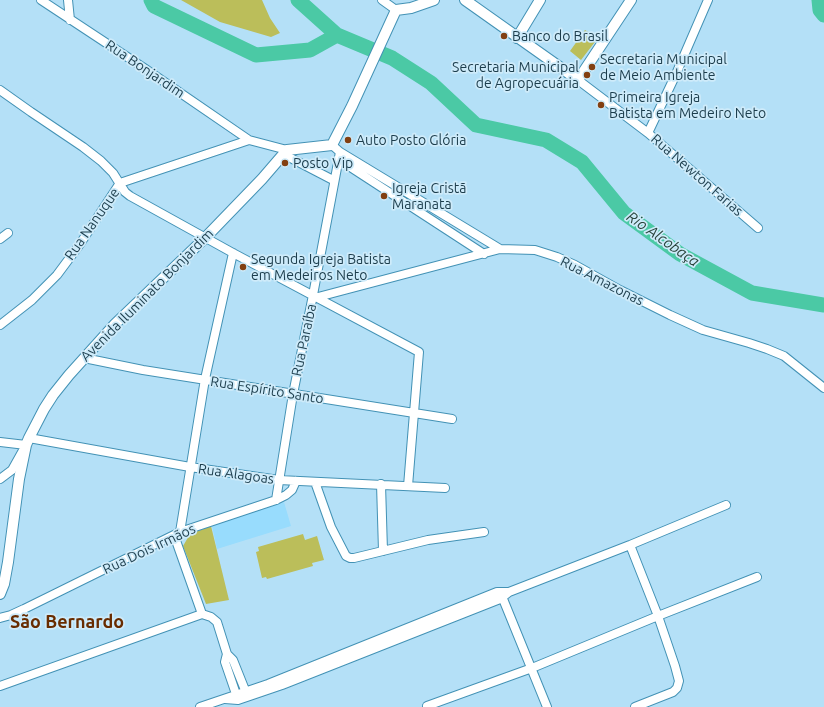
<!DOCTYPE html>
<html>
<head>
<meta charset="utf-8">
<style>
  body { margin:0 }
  canvas { display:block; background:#b4e0f7 }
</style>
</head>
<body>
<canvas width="824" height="707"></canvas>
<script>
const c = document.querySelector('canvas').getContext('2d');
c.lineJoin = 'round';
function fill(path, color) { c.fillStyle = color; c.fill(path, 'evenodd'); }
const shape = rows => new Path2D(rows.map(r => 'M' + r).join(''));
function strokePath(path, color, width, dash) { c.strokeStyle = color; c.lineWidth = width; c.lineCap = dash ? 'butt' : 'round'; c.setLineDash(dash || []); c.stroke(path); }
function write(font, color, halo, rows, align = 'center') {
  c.font = font + ' Ubuntu,sans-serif'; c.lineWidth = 3.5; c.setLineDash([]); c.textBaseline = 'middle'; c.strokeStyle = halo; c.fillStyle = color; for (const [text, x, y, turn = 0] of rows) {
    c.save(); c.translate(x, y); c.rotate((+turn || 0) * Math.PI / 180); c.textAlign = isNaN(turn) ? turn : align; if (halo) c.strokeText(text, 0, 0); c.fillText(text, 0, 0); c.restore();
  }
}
const built = shape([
  [284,502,291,526,217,549,212,526]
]);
const green = shape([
  [181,0,262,0,270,18,280,33,271,37,220,22],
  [585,30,598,38,581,60,570,51],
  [211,526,229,600,206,604,183,546,190,534],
  [303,534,305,540,317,536,324,560,312,563,313,566,267,579,266,577,262,578,256,552,259,551,258,547]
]);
const river = shape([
  [151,0,154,6,256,55,310,50,337,35,392,58,431,83,476,125,546,140,582,162,624,213,680,254,752,293,824,305],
  [298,0,337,35],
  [819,0,820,10,824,15]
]);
const minor = shape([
  [41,0,144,68,249,140,287,150],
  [68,0,70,20],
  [382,0,396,10],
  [578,80,648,133,758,228],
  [0,90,31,112,83,147,101,161,113,173,125,192,130,196,233,253,419,352,408,486],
  [648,133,676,74,708,0],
  [340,152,500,249],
  [283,154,333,180],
  [338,159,484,254],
  [0,239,8,233],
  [318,297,500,249,535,250,557,257,575,265,620,290,670,315,703,330,749,343,767,349,784,356,824,388],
  [0,325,32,300,57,275,80,244,120,183,249,140],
  [84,358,143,370,452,419],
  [29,438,190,467,279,480,445,488],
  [0,442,26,445,12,470,0,479],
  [315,482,331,527,346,556,350,558,354,558,428,540,484,532],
  [381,484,383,551],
  [276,500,293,394,313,295,340,152,332,145],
  [180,532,205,379,233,253],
  [174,535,202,614],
  [630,545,658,616,675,666,679,681,677,688,673,692,635,707],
  [501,594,547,707],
  [202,614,211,617,217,622,227,654,233,660,247,695],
  [0,618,11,615,24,609,180,532,276,500,286,495,292,490,296,481],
  [227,654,225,662,237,697],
  [0,686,202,614],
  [225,699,238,700,282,685,500,599,509,592],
  [427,706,532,668,658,616,757,577],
  [200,707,268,684,497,592,509,592,630,545,726,505]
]);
const tertiary = shape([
  [465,0,578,80,631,0],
  [517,38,540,0],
  [0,594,4,584,8,562,19,479,26,445,29,438,44,409,53,395,69,375,115,324,205,238,262,179,287,150,332,145,352,106,396,10,411,8,434,0]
]);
const markers = [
  [504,36,4,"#834012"],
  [592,67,4,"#834012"],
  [587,75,4,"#834012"],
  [601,105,4,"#834012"],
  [348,140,4,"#834012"],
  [285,163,4,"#834012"],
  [384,196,4,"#834012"],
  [243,267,4,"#834012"]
];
const poiNames = [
  ["Banco do Brasil",512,36],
  ["Secretaria Municipal",600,59],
  ["de Meio Ambiente",600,75],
  ["Secretaria Municipal",579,67,"right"],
  ["de Agropecuária",579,83,"right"],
  ["Primeira Igreja",609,97],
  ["Batista em Medeiro Neto",609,113],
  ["Auto Posto Glória",356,140],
  ["Posto Vip",293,163],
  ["Igreja Cristã",392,188],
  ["Maranata",392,204],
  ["Segunda Igreja Batista",251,259],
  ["em Medeiros Neto",251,275]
];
const streetNames = [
  ["Rua Bonjardim",145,69,34],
  ["Rua Newton Farias",697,175,41],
  ["Rua Nanuque",92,224,-55],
  ["Rua Amazonas",602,281,27],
  ["Avenida Iluminato Bonjardim",147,295,-45],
  ["Rua Paraíba",304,340,-78],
  ["Rua Espírito Santo",267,390,9],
  ["Rua Alagoas",236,474,8],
  ["Rua Dois Irmãos",149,549,-25]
];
const waterNames = [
  ["Rio Alcobaça",663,239,35]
];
const districtNames = [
  ["São Bernardo",67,622]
];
fill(built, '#98dcfd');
fill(green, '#bbbe5a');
strokePath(river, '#4bc9a5', 15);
strokePath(minor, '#4392b5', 10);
strokePath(tertiary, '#4392b5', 12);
strokePath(minor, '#fff', 8);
strokePath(tertiary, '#fff', 10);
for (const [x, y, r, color] of markers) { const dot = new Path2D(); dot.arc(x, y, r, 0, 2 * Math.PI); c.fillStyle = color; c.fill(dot); strokePath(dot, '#ceebfa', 1.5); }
write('14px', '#1c3d4c', '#ceebfa', poiNames, 'left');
write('14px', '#1c3d4c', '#ceebfa', streetNames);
write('italic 15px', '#29443b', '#ceebfa', waterNames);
write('bold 18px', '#682c00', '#ceebfa', districtNames);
</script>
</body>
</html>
